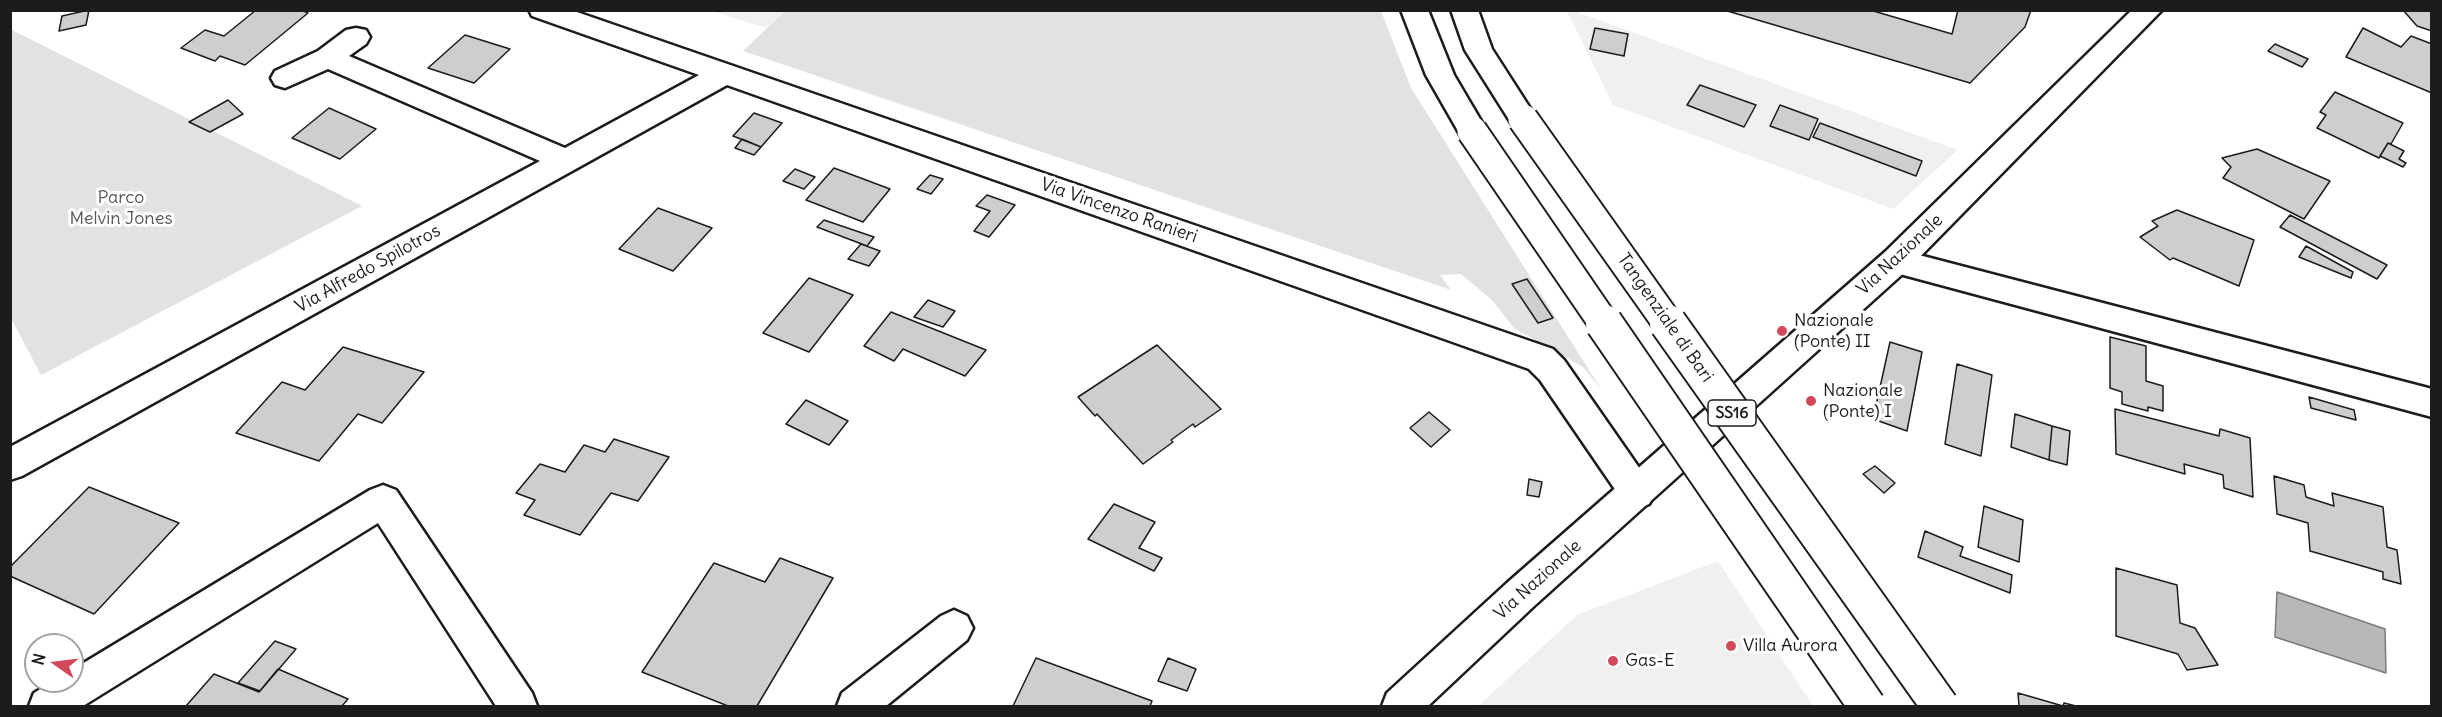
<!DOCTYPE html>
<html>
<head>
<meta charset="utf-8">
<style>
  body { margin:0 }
  #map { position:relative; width:2442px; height:717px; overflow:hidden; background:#fff; font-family:Delius,sans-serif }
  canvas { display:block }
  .frame { position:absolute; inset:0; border:12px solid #1c1c1c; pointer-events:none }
  .north { position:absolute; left:24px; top:633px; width:60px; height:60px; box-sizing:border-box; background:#fff; border:2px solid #a4a4a4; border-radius:50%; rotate:284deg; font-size:16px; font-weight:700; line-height:24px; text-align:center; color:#1c1c1c }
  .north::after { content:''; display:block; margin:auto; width:21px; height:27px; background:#d1495b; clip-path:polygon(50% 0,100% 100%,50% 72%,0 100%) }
</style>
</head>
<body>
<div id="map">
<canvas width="2442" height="717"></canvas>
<div class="frame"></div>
<div class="north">N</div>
</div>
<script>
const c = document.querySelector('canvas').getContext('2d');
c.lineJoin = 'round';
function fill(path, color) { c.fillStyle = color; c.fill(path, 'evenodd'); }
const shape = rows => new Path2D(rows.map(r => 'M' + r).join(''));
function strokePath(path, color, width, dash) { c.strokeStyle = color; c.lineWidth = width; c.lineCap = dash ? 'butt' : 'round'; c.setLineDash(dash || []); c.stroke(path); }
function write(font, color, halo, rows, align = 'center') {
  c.font = font + ' Delius,sans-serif'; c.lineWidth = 6; c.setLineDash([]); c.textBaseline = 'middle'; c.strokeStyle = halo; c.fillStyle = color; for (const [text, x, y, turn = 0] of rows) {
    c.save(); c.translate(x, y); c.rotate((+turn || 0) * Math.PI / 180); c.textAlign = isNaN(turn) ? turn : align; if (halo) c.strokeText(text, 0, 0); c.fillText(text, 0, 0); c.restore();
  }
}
const built = shape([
  [712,11,785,11,766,28],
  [1567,11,1574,11,1958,150,1893,209,1613,105],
  [1718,561,1813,706,1478,706,1577,615]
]);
const green = shape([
  [785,11,1381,11,1411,88,1601,389,1583,367,1514,328,1492,300,1461,274,1440,275,1451,290,743,51],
  [10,29,362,206,41,375,11,318]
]);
const water = shape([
  [2277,592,2385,629,2386,673,2275,637,2277,592]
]);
const building = shape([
  [89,10,86,25,59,31,62,16,89,10],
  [256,10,301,10,308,13,245,65,220,56,215,61,181,48,205,30,224,36,256,10],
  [1724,10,1870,10,1952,34,1958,10,2031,10,2025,27,1970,83,1724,10],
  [2403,10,2432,10,2432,31,2417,26,2403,10],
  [1595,28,1628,34,1624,56,1590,49,1595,28],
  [2363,28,2401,47,2411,36,2432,44,2432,93,2346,57,2363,28],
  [465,35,510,49,474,83,428,68,465,35],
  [2275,44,2308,59,2302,67,2268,51,2275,44],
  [1700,85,1756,105,1744,127,1687,105,1700,85],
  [2335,92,2403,123,2391,144,2388,143,2379,158,2317,128,2326,115,2320,112,2335,92],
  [228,100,243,114,210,132,189,122,228,100],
  [1780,105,1818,119,1809,140,1770,126,1780,105],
  [329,108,376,129,340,159,292,138,329,108],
  [754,113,782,123,761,147,733,136,754,113],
  [1820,123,1922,161,1916,176,1813,137,1820,123],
  [742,139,761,147,754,155,735,148,742,139],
  [2388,143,2404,151,2399,159,2406,163,2403,167,2380,156,2388,143],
  [2257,149,2330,181,2304,219,2223,178,2231,167,2222,158,2257,149],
  [834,168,890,189,863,222,806,200,834,168],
  [795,169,815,177,804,189,783,181,795,169],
  [930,175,943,179,931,194,917,189,930,175],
  [987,195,1015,205,989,237,974,231,990,211,976,206,987,195],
  [658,208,712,228,673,271,619,249,658,208],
  [2177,210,2254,240,2239,286,2173,258,2170,260,2140,237,2158,226,2152,221,2177,210],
  [2290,215,2387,265,2377,279,2280,227,2290,215],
  [824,220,874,237,867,246,817,227,824,220],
  [861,244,880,251,869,266,848,259,861,244],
  [2306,246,2353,272,2351,278,2299,257,2306,246],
  [809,278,853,295,809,352,763,333,809,278],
  [1527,279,1553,318,1538,323,1512,284,1527,279],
  [928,300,955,311,943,327,914,317,928,300],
  [891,312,986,350,965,376,903,349,894,361,864,346,891,312],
  [2110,337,2146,346,2146,381,2163,386,2163,411,2148,407,2148,411,2122,404,2122,392,2110,388,2110,337],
  [1890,342,1922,352,1907,431,1873,419,1890,342],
  [1157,345,1221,409,1195,427,1193,424,1171,440,1173,442,1143,464,1097,414,1095,416,1078,397,1157,345],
  [343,347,424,372,382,423,358,414,319,461,236,433,282,382,305,390,343,347],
  [1957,364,1992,375,1981,456,1945,444,1957,364],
  [2309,397,2354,410,2356,420,2311,408,2309,397],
  [806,400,848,421,829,445,786,424,806,400],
  [2115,409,2219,436,2220,429,2250,438,2253,497,2224,488,2223,475,2184,464,2185,474,2116,454,2115,409],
  [1429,412,1450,430,1431,447,1410,428,1429,412],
  [2015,414,2052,426,2049,460,2011,447,2015,414],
  [2052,426,2070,431,2067,465,2049,460,2052,426],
  [614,439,669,457,638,501,611,493,580,535,524,515,535,500,516,493,540,464,565,472,584,445,605,452,614,439],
  [1875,466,1895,483,1884,493,1863,474,1875,466],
  [2274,476,2304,485,2306,497,2334,506,2332,493,2383,507,2387,547,2397,550,2401,584,2383,579,2383,572,2310,551,2308,523,2277,514,2274,476],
  [1529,479,1542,482,1539,497,1527,495,1529,479],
  [89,487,179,523,94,614,10,576,10,567,89,487],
  [1114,504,1155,522,1139,548,1162,558,1154,571,1088,539,1114,504],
  [1984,506,2023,520,2019,562,1978,547,1984,506],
  [1925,531,1963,547,1960,556,2012,575,2010,593,1918,557,1925,531],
  [780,558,833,578,757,706,728,706,642,672,714,563,765,582,780,558],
  [2116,568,2177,585,2180,623,2195,628,2218,665,2187,670,2178,654,2116,636,2116,568],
  [275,641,296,649,260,691,238,683,275,641],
  [1036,658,1152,701,1150,706,1013,706,1036,658],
  [1168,658,1196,669,1187,691,1158,681,1168,658],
  [278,669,348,699,342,706,186,706,214,674,259,692,278,669],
  [2018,693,2063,706,2064,703,2076,706,2019,706,2018,693]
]);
const minor = shape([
  [529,10,571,10,1553,349,1564,360,1649,482,1655,493,1649,504,1637,509,1625,504,1540,380,1529,369,727,85,22,476,10,480,10,447,540,161,328,69,285,88,275,85,271,78,275,71,318,51,346,30,356,28,366,30,370,37,366,44,349,56,565,148,699,75,532,16,529,10],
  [1896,249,2432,389,2432,417,1885,270,1880,261,1885,252,1896,249],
  [383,485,396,490,532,693,537,706,496,706,378,523,83,706,29,706,34,693,53,681,72,681,72,670,370,490,383,485],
  [954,610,967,616,973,628,967,640,886,706,837,706,842,693,941,616,954,610]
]);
const tertiary = shape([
  [2132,10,2162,10,1907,270,1533,607,1428,706,1382,706,1387,693,1507,583,1885,252,2132,10]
]);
const trunk = shape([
  [1401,10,1428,10,1454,75,1487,131,1482,138,1472,141,1462,138,1426,75,1401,10],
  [1451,10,1478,10,1492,49,1537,119,1533,126,1523,129,1513,126,1465,50,1451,10]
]);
const trunkBridgeFar1 = shape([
  [1523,119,1669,325],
  [1472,131,1605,325]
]);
const trunkBridge = shape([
  [1604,323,1867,706],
  [1668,323,1940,706]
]);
const markers = [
  [1782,331,6,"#d1495b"],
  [1811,401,6,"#d1495b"],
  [1731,646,6,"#d1495b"],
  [1613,661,6,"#d1495b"]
];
const shields = [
  [1732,413,48]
];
const shieldNames = [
  ["SS16",1732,413]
];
const parkNames = [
  ["Parco",121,198],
  ["Melvin Jones",121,219]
];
const streetNames = [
  ["Via Vincenzo Ranieri",1119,211,19],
  ["Via Nazionale",1900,255,-43],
  ["Via Alfredo Spilotros",368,269,-29],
  ["Tangenziale di Bari",1665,318,55],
  ["Via Nazionale",1538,580,-42]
];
const poiNames = [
  ["Nazionale",1794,321],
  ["(Ponte) II",1794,342],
  ["Nazionale",1823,391],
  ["(Ponte) I",1823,412],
  ["Villa Aurora",1743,646],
  ["Gas-E",1625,661]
];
fill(built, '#f0f0f0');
fill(green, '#e2e2e2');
fill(water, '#b8b8b8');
strokePath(water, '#7a7a7a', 1.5);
fill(building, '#cecece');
strokePath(building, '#1c1c1c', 1.5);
strokePath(minor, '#1c1c1c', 5);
strokePath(tertiary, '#1c1c1c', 5);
strokePath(trunk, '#1c1c1c', 5);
fill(minor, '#fff');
fill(tertiary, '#fff');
fill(trunk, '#fff');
strokePath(trunkBridgeFar1, '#1c1c1c', 33, []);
strokePath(trunkBridge, '#1c1c1c', 40, []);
strokePath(trunkBridgeFar1, '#fff', 29);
strokePath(trunkBridge, '#fff', 36);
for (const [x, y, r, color] of markers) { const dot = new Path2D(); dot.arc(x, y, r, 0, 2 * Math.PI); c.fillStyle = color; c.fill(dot); strokePath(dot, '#fff', 2); }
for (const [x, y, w] of shields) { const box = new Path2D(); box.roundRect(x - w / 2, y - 13, w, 26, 4.5); c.fillStyle = '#fff'; c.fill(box); strokePath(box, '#1c1c1c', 1.5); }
write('bold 16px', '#1c1c1c', null, shieldNames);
write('18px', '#575757', '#fff', parkNames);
write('18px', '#1c1c1c', '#fff', streetNames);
write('18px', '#1c1c1c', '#fff', poiNames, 'left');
</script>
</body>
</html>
